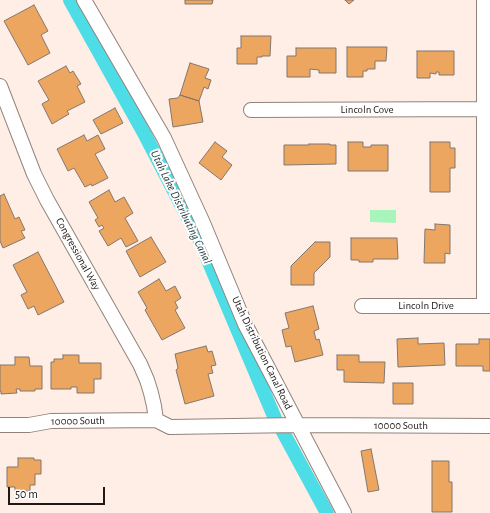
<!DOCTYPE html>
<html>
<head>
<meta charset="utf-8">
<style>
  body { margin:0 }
  #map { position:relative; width:490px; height:513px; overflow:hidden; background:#feeee5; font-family:"Alegreya Sans",sans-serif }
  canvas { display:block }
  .scale { position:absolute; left:8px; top:487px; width:97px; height:18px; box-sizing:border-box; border:2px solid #201a17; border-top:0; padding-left:5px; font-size:12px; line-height:14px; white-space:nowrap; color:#201a17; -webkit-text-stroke:3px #fefefe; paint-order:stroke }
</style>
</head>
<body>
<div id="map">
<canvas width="490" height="513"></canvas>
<div class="scale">50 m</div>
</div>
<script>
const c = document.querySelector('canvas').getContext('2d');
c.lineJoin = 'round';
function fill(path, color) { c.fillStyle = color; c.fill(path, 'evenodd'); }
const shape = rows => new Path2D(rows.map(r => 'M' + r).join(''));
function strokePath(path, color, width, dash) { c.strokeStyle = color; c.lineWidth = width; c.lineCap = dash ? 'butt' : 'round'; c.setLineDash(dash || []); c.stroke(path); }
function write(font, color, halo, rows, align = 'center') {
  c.font = font + ' "Alegreya Sans",sans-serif'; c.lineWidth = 4; c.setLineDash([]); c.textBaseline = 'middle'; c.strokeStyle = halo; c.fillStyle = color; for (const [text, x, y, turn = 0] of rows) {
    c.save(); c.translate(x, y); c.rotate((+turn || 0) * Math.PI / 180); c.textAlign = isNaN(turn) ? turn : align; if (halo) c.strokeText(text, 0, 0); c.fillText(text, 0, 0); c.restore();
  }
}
const green = shape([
  [370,210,396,210,396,223,370,222]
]);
const canal = shape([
  [70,0,144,133,200,241,276,421],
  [283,432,327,513]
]);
const building = shape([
  [185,0,213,0,212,4,185,4,185,0],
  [345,0,354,0,349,4,345,0],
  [34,5,48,31,41,35,50,53,28,65,4,21,34,5],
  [241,36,271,36,270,56,262,56,262,57,257,57,257,64,237,64,237,48,241,48,241,36],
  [347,47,387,47,386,61,375,61,375,69,367,69,367,71,363,71,363,77,347,77,347,47],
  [296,48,336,48,336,73,319,73,319,70,310,69,310,77,287,77,287,56,296,56,296,48],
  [417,51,454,51,454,75,439,75,439,72,436,72,436,74,430,73,430,78,417,78,417,51],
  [190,63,209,69,205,78,211,80,208,89,204,87,199,101,180,95,190,63],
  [66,66,70,73,73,71,81,84,77,86,85,102,67,111,69,114,52,124,42,104,49,100,38,81,66,66],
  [180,95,199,101,203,122,173,127,169,99,178,98,180,95],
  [115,108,123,123,101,134,93,120,115,108],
  [84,135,87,141,98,135,105,149,95,154,108,178,92,186,91,184,85,187,74,168,68,171,57,149,84,135],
  [215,142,227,151,222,157,232,165,221,180,199,163,215,142],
  [348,142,363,142,363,147,371,147,371,145,388,145,388,171,348,171,348,142],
  [430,142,450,142,450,148,455,148,455,168,450,168,450,192,430,192,430,142],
  [309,144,330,144,330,145,336,145,336,164,284,165,284,145,309,145,309,144],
  [109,190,115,202,124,197,133,213,125,218,138,241,126,247,121,238,108,246,99,231,104,228,102,225,99,227,95,220,98,218,89,202,109,190],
  [4,194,15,219,19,217,25,230,21,231,25,238,3,248,0,241,0,196,4,194],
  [435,224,450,225,450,254,445,253,445,263,424,263,425,229,435,230,435,224],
  [151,237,166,262,140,277,126,251,151,237],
  [351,238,397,238,398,259,373,259,373,262,359,262,359,260,351,260,351,238],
  [315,242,330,242,330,257,314,273,314,285,291,285,291,266,315,242],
  [38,252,64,302,38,315,34,306,28,309,21,295,27,292,13,265,38,252],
  [159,279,166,291,175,286,181,298,175,302,178,308,175,310,185,328,162,340,145,310,147,308,138,292,159,279],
  [313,306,319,329,314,331,316,340,319,339,323,355,295,362,291,346,286,347,282,330,289,328,285,313,313,306],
  [418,338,418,344,444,343,445,365,398,367,397,339,418,338],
  [479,339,490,339,490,371,483,371,483,366,456,366,456,344,479,344,479,339],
  [206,346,208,352,212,351,216,365,211,366,213,373,208,374,214,396,185,404,176,370,178,368,175,354,206,346],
  [63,355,79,355,79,363,101,363,101,379,94,379,94,393,77,393,77,387,71,387,71,389,51,389,51,362,54,362,54,359,63,359,63,355],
  [337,355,359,355,359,362,385,362,384,383,344,382,344,370,337,370,337,355],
  [15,357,29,357,30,366,42,366,42,389,35,389,35,391,20,391,20,389,16,389,17,393,1,394,1,391,0,391,0,365,15,365,15,357],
  [393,383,413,383,413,404,393,404,393,383],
  [371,449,379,490,368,492,361,451,371,449],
  [18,458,34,458,34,460,41,460,41,474,35,474,35,485,30,485,30,491,15,491,15,487,7,487,7,467,18,467,18,458],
  [432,461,449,461,449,482,452,482,452,512,432,512,432,461]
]);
const minor = shape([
  [84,0,164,138,203,223,245,324,344,513],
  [0,86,34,174,47,200,140,364,147,380,151,393,154,406,156,420],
  [251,110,483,109],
  [362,306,490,306],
  [484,306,484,0],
  [0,425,29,425,51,421,156,420,170,427,298,425,490,426]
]);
const streetNames = [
  ["Lincoln Cove",367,110],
  ["Congressional Way",78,254,61],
  ["Lincoln Drive",426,306],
  ["Utah Distribution Canal Road",262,353,64],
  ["10000 South",78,421,-1],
  ["10000 South",401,426]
];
const waterNames = [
  ["Utah Lake Distributing Canal",181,207,64]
];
fill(green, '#a7f5ba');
strokePath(canal, '#4ddde7', 14);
fill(building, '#eda660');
strokePath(building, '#83776d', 1);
strokePath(minor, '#91837b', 16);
strokePath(minor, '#fff', 14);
write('11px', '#201a17', '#fefefe', streetNames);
write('italic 12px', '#243c3e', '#fefefe', waterNames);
</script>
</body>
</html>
